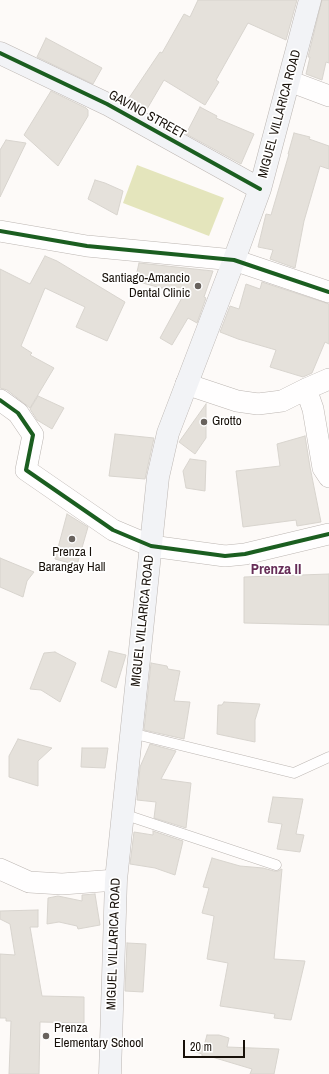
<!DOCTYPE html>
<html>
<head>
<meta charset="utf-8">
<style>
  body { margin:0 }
  #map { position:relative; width:329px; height:1074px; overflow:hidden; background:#fdfaf8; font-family:"Archivo Narrow",sans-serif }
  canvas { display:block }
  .scale { position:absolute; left:183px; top:1040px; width:62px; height:18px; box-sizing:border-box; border:2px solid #171009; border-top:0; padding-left:5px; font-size:12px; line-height:14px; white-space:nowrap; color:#171009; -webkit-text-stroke:3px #fff; paint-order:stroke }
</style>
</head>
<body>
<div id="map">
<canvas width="329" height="1074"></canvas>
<div class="scale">20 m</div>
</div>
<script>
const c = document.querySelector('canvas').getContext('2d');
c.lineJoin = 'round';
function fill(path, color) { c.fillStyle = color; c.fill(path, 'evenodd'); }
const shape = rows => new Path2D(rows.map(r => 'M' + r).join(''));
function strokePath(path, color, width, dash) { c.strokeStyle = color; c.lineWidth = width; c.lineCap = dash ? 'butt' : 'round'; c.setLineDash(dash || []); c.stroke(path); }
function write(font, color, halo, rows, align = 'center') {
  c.font = font + ' "Archivo Narrow",sans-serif'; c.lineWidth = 3.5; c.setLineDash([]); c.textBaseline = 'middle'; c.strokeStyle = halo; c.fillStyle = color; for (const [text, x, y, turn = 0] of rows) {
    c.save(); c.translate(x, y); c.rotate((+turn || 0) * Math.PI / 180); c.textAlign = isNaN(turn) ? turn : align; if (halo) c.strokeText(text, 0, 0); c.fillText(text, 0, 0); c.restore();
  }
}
const green = shape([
  [137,165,224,198,209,236,123,203]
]);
const building = shape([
  [198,0,297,0,286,40,248,23,216,80,219,82,205,105,164,80,147,109,127,101,160,52,162,53,184,14,190,17,198,0],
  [322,0,329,0,329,63,326,62,322,80,306,74,310,57,308,57,322,0],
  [46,38,102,68,93,84,37,57,46,38],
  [51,91,86,108,88,110,88,116,58,166,24,135,51,91],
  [200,107,217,116,216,118,254,134,241,164,186,134,200,107],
  [294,133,310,137,309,139,329,146,329,169,320,166,304,221,295,268,270,259,273,250,258,247,266,214,271,215,289,154,288,154,294,133],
  [6,140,26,143,0,197,0,150,6,140],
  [95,180,105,183,123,191,117,215,88,199,95,180],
  [45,256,57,261,125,302,107,341,76,327,85,307,45,288,21,346,32,353,30,355,54,368,30,408,7,390,0,388,0,269,30,284,45,256],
  [139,263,213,271,204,297,206,298,197,323,188,318,172,345,160,338,184,294,135,281,139,263],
  [262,282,329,304,329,344,325,342,312,373,303,377,270,367,276,350,238,339,220,332,230,306,239,309,246,284,260,289,262,282],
  [38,396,64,408,52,429,37,420,30,409,38,396],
  [206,404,206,438,195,454,179,442,206,404],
  [115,434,154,438,145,479,109,476,115,434],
  [305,436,310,467,321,522,297,526,296,520,243,527,236,471,280,466,277,444,305,436],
  [190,459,206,461,205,491,186,488,183,471,190,459],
  [67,514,88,527,77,565,55,559,67,514],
  [0,558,34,572,27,581,23,597,0,587,0,558],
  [329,574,329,625,244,623,244,577,329,574],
  [109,651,126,655,116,688,101,681,109,651],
  [55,652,76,663,60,702,41,690,30,689,44,653,55,652],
  [151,663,167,666,168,669,180,671,174,701,190,702,184,739,144,730,151,663],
  [224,702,260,704,255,720,255,742,217,734,218,705,222,705,224,702],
  [18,739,52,748,38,761,38,786,9,777,9,756,18,739],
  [150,744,176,751,161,779,191,783,186,828,154,818,156,802,137,800,140,767,150,744],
  [82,748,108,748,105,768,81,767,82,748],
  [273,797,303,799,296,834,304,835,300,852,277,849,282,824,268,822,273,797],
  [153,831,183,841,175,875,155,868,130,864,134,832,153,835,153,831],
  [212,858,240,866,263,868,274,871,278,871,282,869,274,959,305,961,291,1020,274,1018,275,1014,220,1006,228,963,207,959,214,916,202,913,209,888,203,887,212,858],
  [95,894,100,925,78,929,77,926,59,922,47,924,48,898,58,896,82,901,82,895,95,894],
  [38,910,38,927,30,927,42,996,84,997,84,1023,40,1022,39,1074,9,1074,11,1021,6,1021,6,1018,0,1018,0,954,15,955,10,924,0,919,0,911,38,910],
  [127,943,146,944,143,992,125,991,127,943],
  [207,1035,219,1035,229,1038,227,1047,279,1049,274,1074,250,1074,252,1069,212,1057,202,1056,202,1054,193,1051,194,1045,204,1046,207,1035]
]);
const lane = shape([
  [131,733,294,773,329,757],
  [123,814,276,865]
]);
const street = shape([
  [289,81,329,96],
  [0,231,87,246,234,260,329,292],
  [186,384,237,401,258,404,282,401,306,389,329,379],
  [306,389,313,409,323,468,329,477],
  [0,400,18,413,33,435,26,470,113,530,151,546,225,556,245,554,329,534],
  [0,869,29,882,62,884,116,880]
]);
const secondary = shape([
  [0,53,107,104,260,189],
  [110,1074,116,880,158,477,168,433,234,260,260,189,310,0]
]);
const cycleway = shape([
  [0,53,107,104,260,189],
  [0,231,87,246,234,260,329,292],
  [0,400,18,413,33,435,26,470,113,530,151,546,225,556,245,554,329,534]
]);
const markers = [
  [198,286,4,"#68625d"],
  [204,422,4,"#68625d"],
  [72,539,4,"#68625d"],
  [46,1036,4,"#68625d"]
];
const streetNames = [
  ["MIGUEL VILLARICA ROAD",280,114,-75],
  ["GAVINO STREET",147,115,29],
  ["MIGUEL VILLARICA ROAD",143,621,-84],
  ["MIGUEL VILLARICA ROAD",114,944,-88]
];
const poiNames = [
  ["Santiago-Amancio",190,279,"right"],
  ["Dental Clinic",190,294,"right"],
  ["Grotto",212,422],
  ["Prenza I",72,553,"center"],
  ["Barangay Hall",72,568,"center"],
  ["Prenza",54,1029],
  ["Elementary School",54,1044]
];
const quarterNames = [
  ["Prenza II",276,570]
];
fill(green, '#e4e5bc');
fill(building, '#e5e1db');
strokePath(building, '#d8d4ce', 1);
strokePath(lane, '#bcb6b2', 11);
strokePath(street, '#bcb6b2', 22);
strokePath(secondary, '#bcb6b2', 23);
strokePath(lane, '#fffefe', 10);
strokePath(street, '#fffefe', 21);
strokePath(secondary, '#f2f3f6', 22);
strokePath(cycleway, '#1b5e20', 4);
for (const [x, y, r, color] of markers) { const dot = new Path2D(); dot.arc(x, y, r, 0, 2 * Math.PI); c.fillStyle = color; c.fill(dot); strokePath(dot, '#fff', 1.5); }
write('13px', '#171009', '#fff', streetNames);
write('13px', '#171009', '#fff', poiNames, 'left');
write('bold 15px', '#662d57', '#fff', quarterNames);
</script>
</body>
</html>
